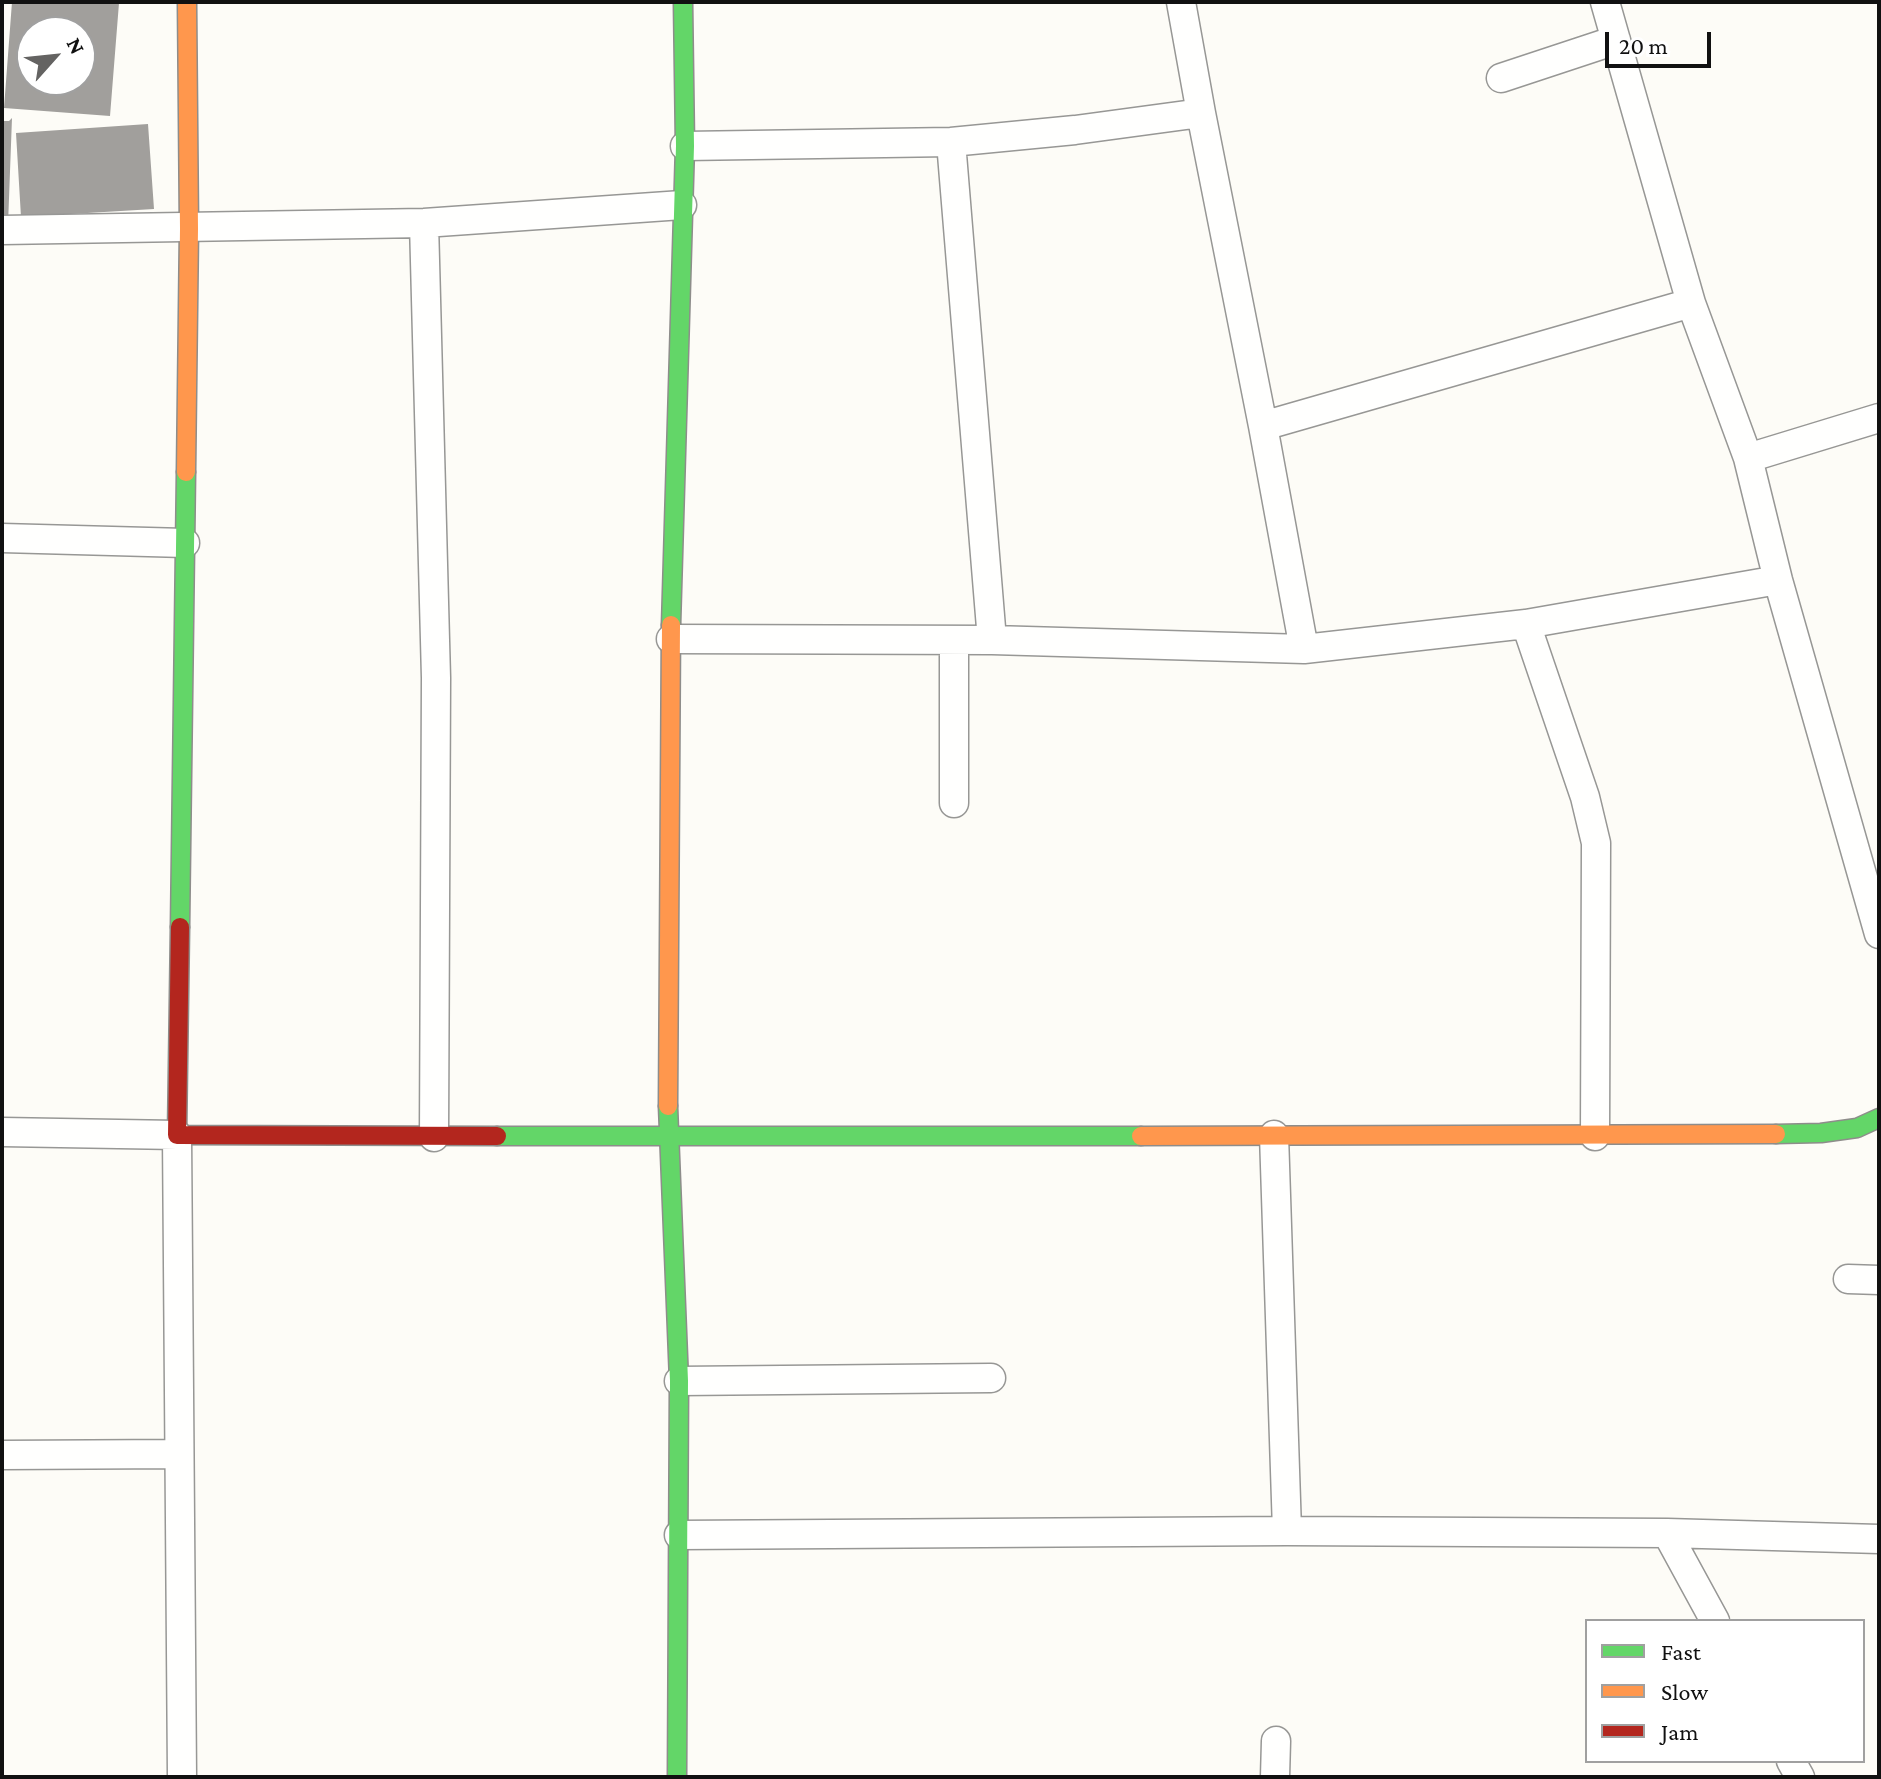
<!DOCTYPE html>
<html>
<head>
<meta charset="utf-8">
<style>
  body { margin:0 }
  #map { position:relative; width:1881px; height:1779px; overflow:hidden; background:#fdfcf7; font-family:"Crimson Pro",serif }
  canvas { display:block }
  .frame { position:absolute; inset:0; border:4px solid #111; pointer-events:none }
  .legend { position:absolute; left:1585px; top:1619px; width:280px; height:144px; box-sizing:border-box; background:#fff; border:2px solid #a0a0a0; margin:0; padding:10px 14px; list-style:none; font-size:24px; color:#111 }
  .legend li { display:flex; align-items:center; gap:16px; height:40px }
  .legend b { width:40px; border:2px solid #a0a0a0 }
  .north { position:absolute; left:16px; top:16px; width:80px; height:80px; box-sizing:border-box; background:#fff; border:2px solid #a0a0a0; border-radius:50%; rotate:63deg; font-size:22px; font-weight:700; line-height:32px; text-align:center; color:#111 }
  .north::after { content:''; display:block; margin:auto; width:28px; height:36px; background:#646362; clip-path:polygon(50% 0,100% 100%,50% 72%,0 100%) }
  .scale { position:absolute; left:1605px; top:32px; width:106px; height:36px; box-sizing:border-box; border:4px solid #111; border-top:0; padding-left:10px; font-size:24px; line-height:28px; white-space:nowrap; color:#111; -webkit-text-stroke:6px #fff; paint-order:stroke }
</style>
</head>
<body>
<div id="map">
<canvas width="1881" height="1779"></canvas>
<div class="frame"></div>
<ul class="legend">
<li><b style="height:10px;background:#63d668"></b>Fast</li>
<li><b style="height:10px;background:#ff974d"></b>Slow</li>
<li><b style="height:10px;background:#b3261e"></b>Jam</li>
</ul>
<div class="north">N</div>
<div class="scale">20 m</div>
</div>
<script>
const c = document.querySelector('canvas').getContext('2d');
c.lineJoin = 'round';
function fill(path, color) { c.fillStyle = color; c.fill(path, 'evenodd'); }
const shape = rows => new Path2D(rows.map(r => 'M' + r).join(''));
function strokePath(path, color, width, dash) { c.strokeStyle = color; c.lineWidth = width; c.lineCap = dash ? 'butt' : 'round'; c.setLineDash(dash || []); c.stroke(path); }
const building = shape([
  [12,2,119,3,110,116,4,108],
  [32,32,80,32,80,80,32,80],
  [12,118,8,225,2,225,2,121,9,121],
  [148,124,154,209,21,217,16,133]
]);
const street = shape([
  [1181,2,1201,113],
  [1605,2,1691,303,1748,458,1778,580,1879,934],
  [1501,78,1616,40],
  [951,142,992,640],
  [424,223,436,678,434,1137],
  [2,230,424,223,682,205],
  [1263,426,1691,303],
  [1748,458,1879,418],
  [2,538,185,543],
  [1526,624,1585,797,1596,843,1595,1136],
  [671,639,992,640,1304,649,1263,426,1201,113,1075,130,951,142,685,146],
  [954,640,954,803],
  [1304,649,1526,624,1778,580],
  [2,1132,177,1135,182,1777],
  [1274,1135,1287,1531],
  [1848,1279,1879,1280],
  [679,1381,991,1378],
  [2,1455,179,1454],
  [1667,1533,1715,1621],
  [679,1535,1287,1531,1667,1533,1879,1539],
  [1791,1761,1800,1777],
  [1275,1777,1276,1741]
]);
const fast = shape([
  [671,625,685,146,683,2],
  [180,927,186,472],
  [668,1106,679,1381,677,1777],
  [1776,1134,1821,1133,1857,1128,1879,1118],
  [497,1136,1141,1136]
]);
const slow = shape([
  [186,472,189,229,187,2],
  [668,1106,671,625],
  [1141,1136,1776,1134]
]);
const jam = shape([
  [180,927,177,1135,497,1136]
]);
fill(building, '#a19f9c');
strokePath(street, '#979795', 31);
strokePath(fast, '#8e8d8b', 21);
strokePath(slow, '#8e8d8b', 21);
strokePath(jam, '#8e8d8b', 21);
strokePath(street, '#fffffe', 28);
strokePath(fast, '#63d668', 18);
strokePath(slow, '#ff974d', 18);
strokePath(jam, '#b3261e', 18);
</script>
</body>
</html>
